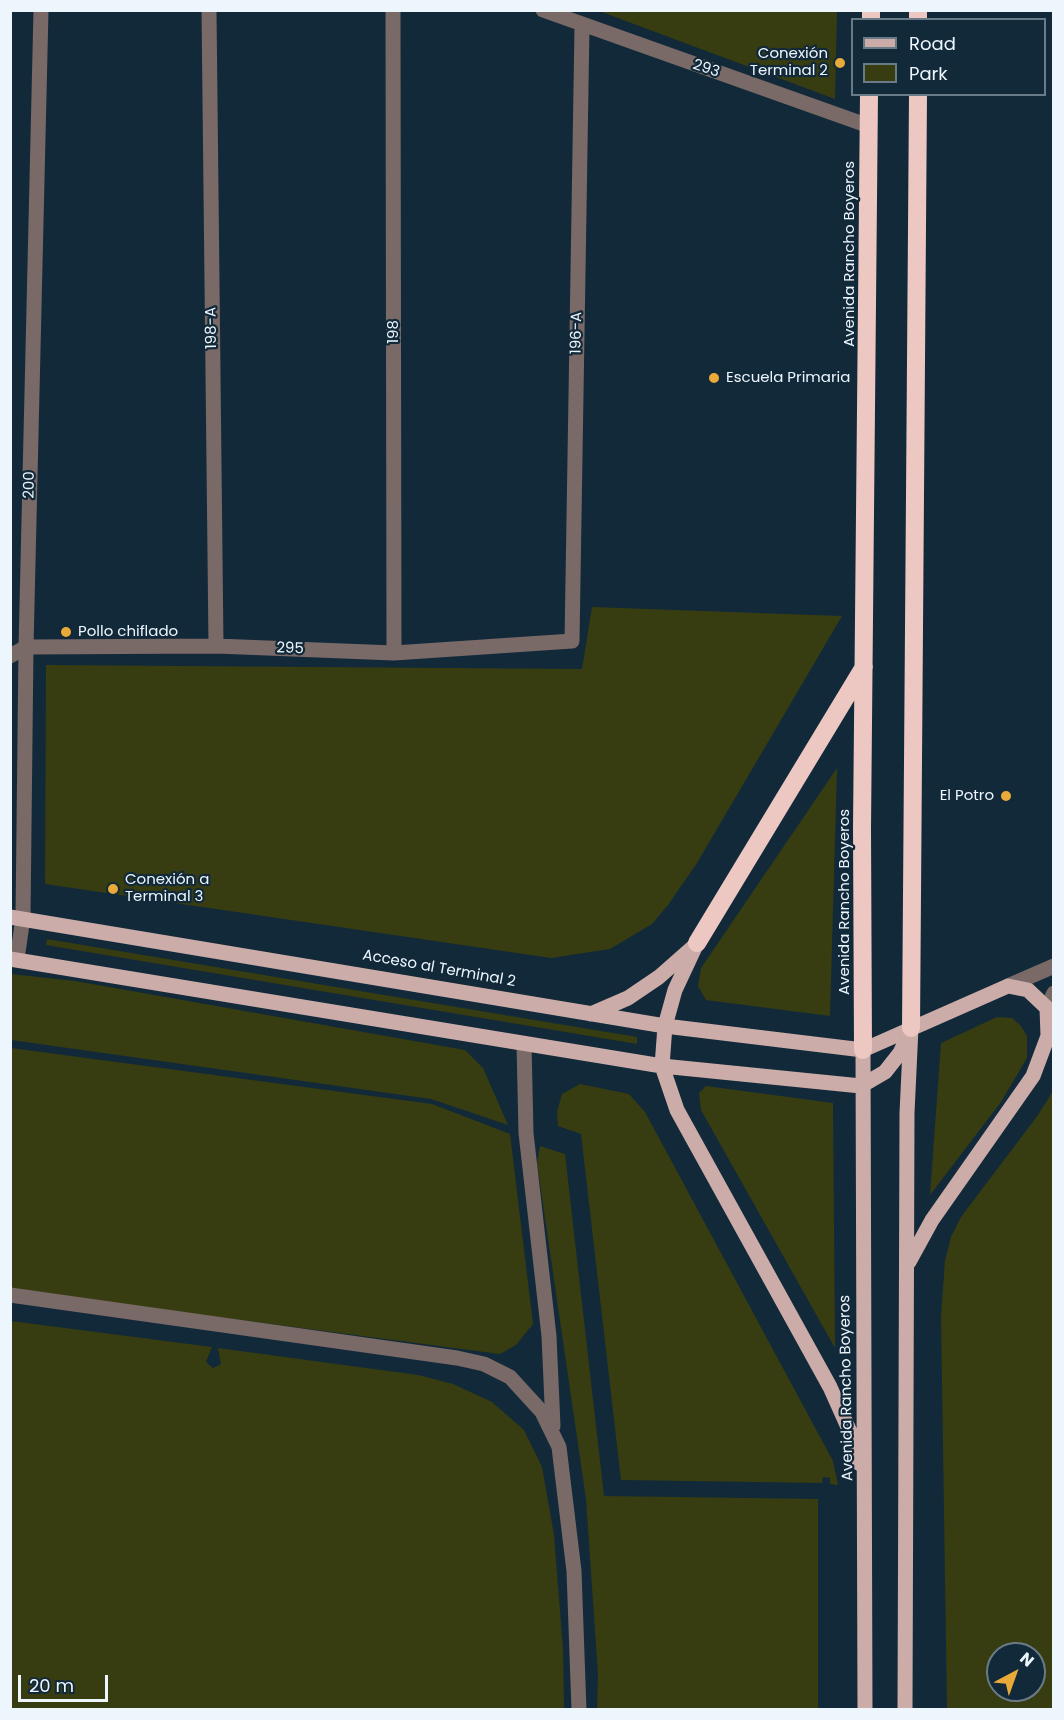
<!DOCTYPE html>
<html>
<head>
<meta charset="utf-8">
<style>
  body { margin:0 }
  #map { position:relative; width:1064px; height:1720px; overflow:hidden; background:#12293a; font-family:Poppins,sans-serif }
  canvas { display:block }
  .frame { position:absolute; inset:0; border:12px solid #edf6fd; pointer-events:none }
  .legend { position:absolute; left:851px; top:18px; width:195px; height:78px; box-sizing:border-box; background:#12293a; border:2px solid #6a7b88; margin:0; padding:8px 10px; list-style:none; font-size:18px; color:#edf6fd }
  .legend li { display:flex; align-items:center; gap:12px; height:30px }
  .legend b { width:30px; border:2px solid #6a7b88 }
  .north { position:absolute; left:986px; top:1642px; width:60px; height:60px; box-sizing:border-box; background:#12293a; border:2px solid #6a7b88; border-radius:50%; rotate:41deg; font-size:16px; font-weight:700; line-height:24px; text-align:center; color:#edf6fd }
  .north::after { content:''; display:block; margin:auto; width:21px; height:27px; background:#eaaa39; clip-path:polygon(50% 0,100% 100%,50% 72%,0 100%) }
  .scale { position:absolute; left:18px; top:1675px; width:90px; height:27px; box-sizing:border-box; border:3px solid #edf6fd; border-top:0; padding-left:8px; font-size:18px; line-height:21px; white-space:nowrap; color:#edf6fd; -webkit-text-stroke:4px #12293a; paint-order:stroke }
</style>
</head>
<body>
<div id="map">
<canvas width="1064" height="1720"></canvas>
<div class="frame"></div>
<ul class="legend">
<li><b style="height:8px;background:#ccaca8"></b>Road</li>
<li><b style="height:16px;background:#373d10"></b>Park</li>
</ul>
<div class="north">N</div>
<div class="scale">20 m</div>
</div>
<script>
const c = document.querySelector('canvas').getContext('2d');
c.lineJoin = 'round';
function fill(path, color) { c.fillStyle = color; c.fill(path, 'evenodd'); }
const shape = rows => new Path2D(rows.map(r => 'M' + r).join(''));
function strokePath(path, color, width, dash) { c.strokeStyle = color; c.lineWidth = width; c.lineCap = dash ? 'butt' : 'round'; c.setLineDash(dash || []); c.stroke(path); }
function write(font, color, halo, rows, align = 'center') {
  c.font = font + ' Poppins,sans-serif'; c.lineWidth = 4.5; c.setLineDash([]); c.textBaseline = 'middle'; c.strokeStyle = halo; c.fillStyle = color; for (const [text, x, y, turn = 0] of rows) {
    c.save(); c.translate(x, y); c.rotate((+turn || 0) * Math.PI / 180); c.textAlign = isNaN(turn) ? turn : align; if (halo) c.strokeText(text, 0, 0); c.fillText(text, 0, 0); c.restore();
  }
}
const green = shape([
  [599,11,837,11,835,99],
  [592,607,842,616,697,863,668,905,652,924,610,949,551,958,45,884,46,665,582,669],
  [837,768,830,1016,706,1000,698,986,701,968],
  [47,939,637,1037,637,1044,46,945],
  [11,974,75,981,465,1050,483,1068,508,1125,431,1099,11,1040],
  [997,1017,1012,1018,1021,1026,1027,1036,1027,1058,1001,1102,930,1195,941,1043],
  [11,1048,432,1104,510,1134,533,1324,516,1345,500,1354,11,1290],
  [580,1084,629,1094,645,1112,833,1461,838,1485,830,1484,830,1478,823,1477,822,1483,621,1480,581,1134,558,1126,557,1112,562,1094],
  [706,1086,833,1103,835,1348,701,1110,699,1093],
  [1053,1091,1053,1709,947,1709,941,1316,945,1261,951,1237,961,1217,1038,1115],
  [998,1654,1034,1654,1034,1690,998,1690],
  [540,1146,565,1154,604,1496,818,1499,818,1709,597,1709,598,1675,586,1499,537,1163],
  [11,1321,212,1347,206,1362,213,1368,221,1364,218,1348,418,1375,453,1384,492,1402,524,1430,542,1467,554,1535,563,1649,564,1709,11,1709]
]);
const minor = shape([
  [209,10,216,646],
  [393,10,394,653],
  [543,10,869,126],
  [10,656,26,647,216,646,394,653,572,641,582,26],
  [17,959,23,918,26,647,41,10],
  [1008,986,1054,966],
  [1047,1008,1054,993],
  [524,1044,526,1133,549,1336,553,1426],
  [10,1295,457,1358,484,1364,510,1377,542,1412,559,1447,574,1571,579,1710]
]);
const major = shape([
  [10,917,665,1026,863,1050],
  [697,943,675,990,665,1026,662,1066,677,1110,830,1387,851,1434,860,1464],
  [10,959,662,1066,861,1086],
  [591,1014,628,998,659,977,693,947],
  [863,1050,865,1710],
  [863,1050,1008,986,1028,990,1047,1008,1048,1036,1033,1076,932,1220,909,1262],
  [861,1086,885,1072,900,1053,908,1036],
  [905,1710,907,1113,911,1028]
]);
const highway = shape([
  [871,20,871,10],
  [918,20,918,10],
  [697,943,864,667],
  [911,1028,918,94],
  [863,1050,862,828,869,94]
]);
const markers = [
  [840,63,6,"#eaaa39"],
  [714,378,6,"#eaaa39"],
  [66,632,6,"#eaaa39"],
  [1006,796,6,"#eaaa39"],
  [113,889,6,"#eaaa39"]
];
const poiNames = [
  ["Conexión",828,54,"right"],
  ["Terminal 2",828,71,"right"],
  ["Escuela Primaria",726,378],
  ["Pollo chiflado",78,632],
  ["El Potro",994,796,"right"],
  ["Conexión a",125,880],
  ["Terminal 3",125,897]
];
const streetNames = [
  ["293",706,69,19],
  ["Avenida Rancho Boyeros",850,254,-90],
  ["198-A",212,328,-91],
  ["198",394,332,-90],
  ["196-A",577,333,-89],
  ["200",30,485,-89],
  ["295",290,649,2],
  ["Avenida Rancho Boyeros",845,902,-90],
  ["Acceso al Terminal 2",439,969,10],
  ["Avenida Rancho Boyeros",847,1388,-91]
];
fill(green, '#373d10');
strokePath(minor, '#796967', 15);
strokePath(major, '#ccaca8', 15);
strokePath(highway, '#edc7c2', 18);
for (const [x, y, r, color] of markers) { const dot = new Path2D(); dot.arc(x, y, r, 0, 2 * Math.PI); c.fillStyle = color; c.fill(dot); strokePath(dot, '#12293a', 2); }
write('15px', '#edf6fd', '#12293a', poiNames, 'left');
write('15px', '#edf6fd', '#12293a', streetNames);
</script>
</body>
</html>
